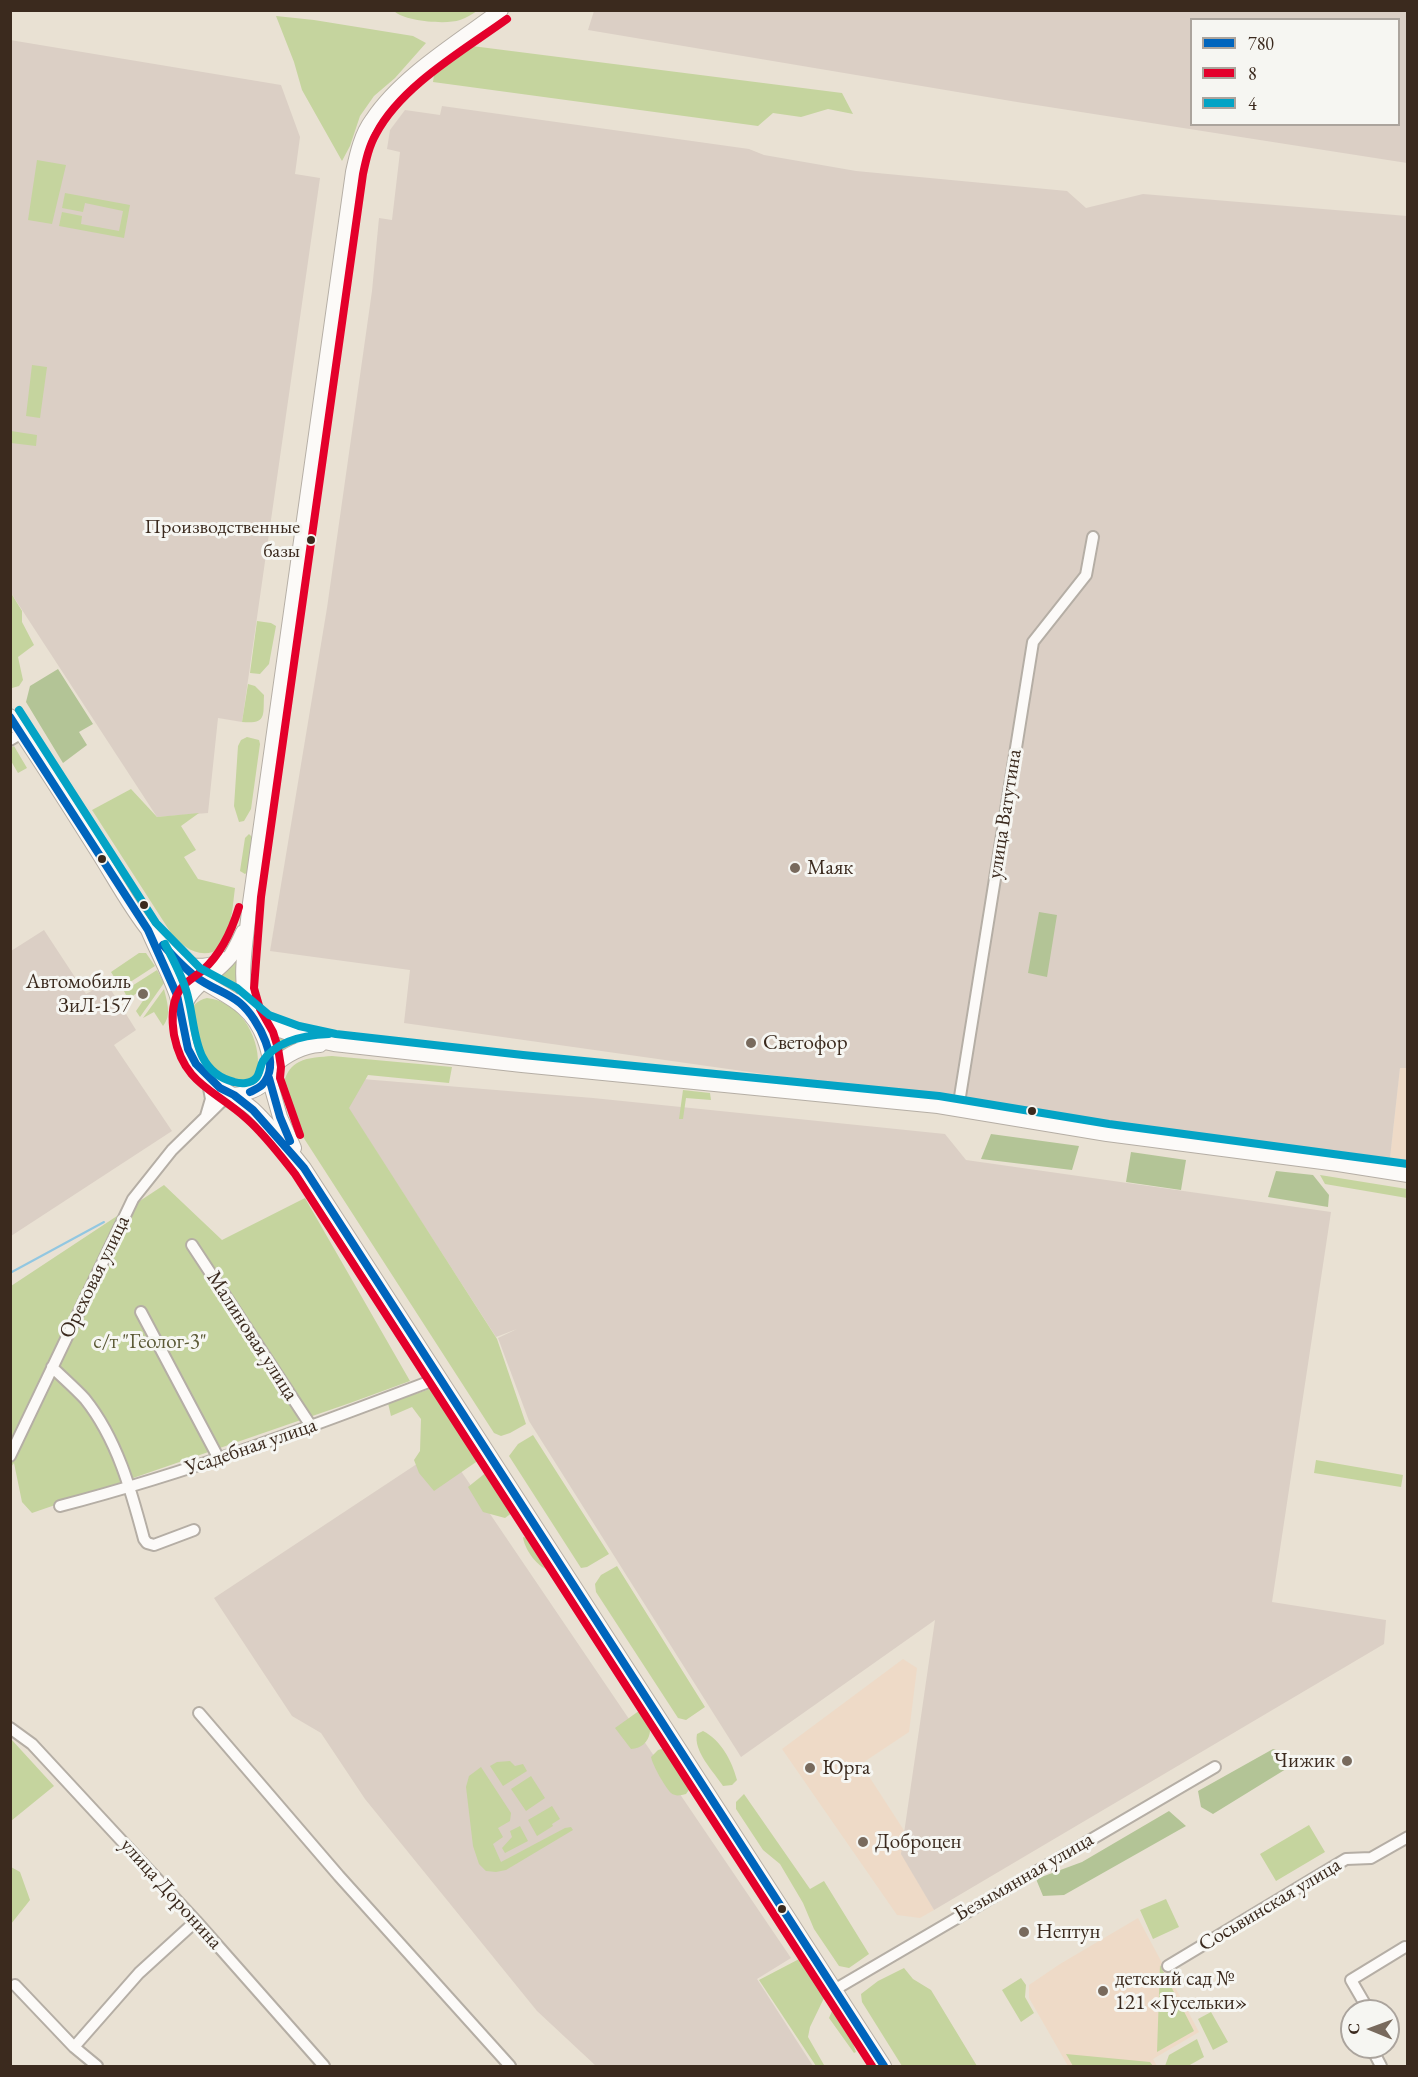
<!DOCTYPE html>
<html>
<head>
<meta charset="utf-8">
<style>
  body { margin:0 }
  #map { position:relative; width:1418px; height:2077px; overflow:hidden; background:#e9e1d3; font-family:"EB Garamond",serif }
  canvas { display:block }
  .frame { position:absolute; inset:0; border:12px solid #3b2a1e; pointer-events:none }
  .legend { position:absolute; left:1190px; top:18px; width:210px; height:108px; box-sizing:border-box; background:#f6f6f2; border:2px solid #aba49d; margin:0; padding:8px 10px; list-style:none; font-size:18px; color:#3b2a1e }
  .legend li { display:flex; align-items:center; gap:12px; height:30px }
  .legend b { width:30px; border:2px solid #aba49d }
  .north { position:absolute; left:1340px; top:1999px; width:60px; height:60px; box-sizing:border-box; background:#f6f6f2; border:2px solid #aba49d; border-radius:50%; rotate:271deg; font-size:16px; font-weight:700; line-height:24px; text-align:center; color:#3b2a1e }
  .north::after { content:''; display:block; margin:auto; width:21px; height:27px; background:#786a5d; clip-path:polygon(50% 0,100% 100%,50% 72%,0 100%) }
</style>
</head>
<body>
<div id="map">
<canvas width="1418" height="2077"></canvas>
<div class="frame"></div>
<ul class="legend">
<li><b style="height:8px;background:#0065bd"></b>780</li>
<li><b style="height:8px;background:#e4002b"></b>8</li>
<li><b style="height:8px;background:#03a3c5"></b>4</li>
</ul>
<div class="north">С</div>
</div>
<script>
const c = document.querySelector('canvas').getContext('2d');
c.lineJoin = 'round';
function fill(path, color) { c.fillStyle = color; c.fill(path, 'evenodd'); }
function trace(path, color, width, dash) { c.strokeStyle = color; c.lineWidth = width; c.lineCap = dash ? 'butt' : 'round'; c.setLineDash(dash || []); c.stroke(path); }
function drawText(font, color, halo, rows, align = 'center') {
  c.font = font + ' "EB Garamond",serif'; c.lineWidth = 6; c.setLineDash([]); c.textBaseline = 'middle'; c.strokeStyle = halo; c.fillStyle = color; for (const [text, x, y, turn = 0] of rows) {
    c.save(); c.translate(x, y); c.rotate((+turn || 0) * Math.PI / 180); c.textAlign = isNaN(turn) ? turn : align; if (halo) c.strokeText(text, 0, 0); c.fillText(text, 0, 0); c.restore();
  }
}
const built = new Path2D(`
  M1400 1067 1407 1068V1160L1390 1158Z
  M903 1659 917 1668 909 1732 861 1764 905 1832 902 1854 934 1910 920 1918 897 1915 782 1749Z
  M1138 1918 1199 2032 1153 2059 1157 2066H1068L1029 1998V1985L1060 1964Z`);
const industrial = new Path2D(`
  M594 11H1407V163L1017 102 588 30ZM1192 20H1398V124H1192Z
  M10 40 281 85 300 137 295 174 320 178 242 722 218 718 208 813 157 817 11 593Z
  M442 106 749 149 764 155 856 171 1067 191 1086 208 1143 194 1407 216 1408 1068H1400L1390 1158 954 1101 404 1023 410 970 270 951 327 608 372 291 379 218 392 220 400 152 387 149 390 130 405 110 440 115Z
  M44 930 86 994 102 985 107 992 111 990 136 1030 114 1045 172 1131 11 1236V951Z
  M338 1077 593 1098 945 1134 966 1160 1331 1212 1272 1602 1386 1620 1384 1644 934 1910 901 1854 935 1620 741 1757 529 1421 498 1338 517 1329 496 1337 332 1083Z
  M444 1446 791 1958 757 1979 813 2066H596L537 2011 365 1799 321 1733 292 1716 214 1598Z`);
const green = new Path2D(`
  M394 11H477C472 14 466 18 460 20 446 25 404 21 394 11Z
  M276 16 314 20 413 36 426 43 395 78 374 96 360 116 350 146 342 161 302 90 294 62Z
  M472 46 842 93 853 114 828 109 801 117 773 113 758 126 433 82 434 75Z
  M37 160 66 165 52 224 28 220Z
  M65 193 130 205 124 238 59 226 62 212 82 216 81 224 119 231 123 211 85 203 83 212 62 208Z
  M32 365 47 367 40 418 26 416Z
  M11 431 37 435 36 446 11 443Z
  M11 593 22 611V622L34 645 18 657 23 680 19 686 12 688 10 685Z
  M257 621 271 623 276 626 269 664 260 674 250 673Z
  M248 684 255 686 264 695C263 716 267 724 242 722Z
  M247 737 259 740 260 744 251 809 244 821 239 822 234 806 238 746 241 740Z
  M14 746 27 768 18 773 11 761V748Z
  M131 789 157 817 199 813 181 826 196 850 184 857 198 879 235 888C232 910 232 937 213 952 195 957 183 946 171 933L92 810Z
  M249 834 253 838 248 872 245 874 240 871 245 838Z
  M139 953H146L155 966 121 988 111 972Z
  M240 953V995L215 980Z
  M157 970 164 983 140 1017 136 1011 149 992 146 987 128 999 124 991Z
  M164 989C167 1002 172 1015 163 1026L154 1012 143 1018Z
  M207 998C239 1001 259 1035 258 1064 258 1072 257 1080 249 1083 213 1099 162 1008 207 998Z
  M267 1031 277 1037 301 1043 289 1046 273 1058Z
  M332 1056 452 1067 449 1083 368 1075 349 1108 497 1339 526 1424 510 1433 501 1436 494 1433 296 1126C292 1119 288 1112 285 1104 280 1090 284 1069 299 1062 309 1057 321 1057 332 1056Z
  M683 1090 710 1093 711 1100 686 1098 683 1119H679Z
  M1320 1175 1407 1189V1198L1325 1184Z
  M164 1185 222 1240 305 1198 410 1381 350 1403 32 1513 22 1502 14 1463 11 1467V1286Z
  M433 1388 479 1460 434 1491 419 1473 414 1460 420 1451 421 1419 412 1407 391 1416 388 1403Z
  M533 1435 609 1554 587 1567 581 1568 509 1456 518 1444Z
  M1316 1460 1403 1475 1401 1487 1314 1473Z
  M488 1471 513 1512 505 1518 483 1512 468 1487Z
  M523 1537 531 1539 546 1560V1569C536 1565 524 1548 523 1537Z
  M617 1566 705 1707 686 1720 678 1718 596 1592 595 1584 601 1575Z
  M643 1708C655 1722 653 1748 631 1749L615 1728Z
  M703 1731C721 1740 732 1761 737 1780L732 1785 723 1786C714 1772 693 1751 697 1734Z
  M11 1739 54 1786 11 1821V1738Z
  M665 1748 672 1750 689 1778 691 1787 686 1794C681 1795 676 1797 671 1793 665 1787 653 1766 651 1757L658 1750Z
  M510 1761 515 1766 523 1764 527 1771 503 1786 490 1766 497 1762Z
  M481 1767 511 1813 510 1821 498 1828 503 1837 493 1844 501 1862 565 1828 571 1827 573 1830 506 1870 496 1872 486 1871 479 1864 473 1846 466 1787 469 1776Z
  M531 1776 545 1798 526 1811 511 1789Z
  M744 1794 810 1889 824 1881 869 1954 849 1968 839 1966 814 1929 803 1903 780 1864 763 1850 736 1809V1802Z
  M552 1806 560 1819 552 1824 553 1826 537 1836 528 1820Z
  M1309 1825 1325 1852 1276 1881 1260 1854Z
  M520 1826 528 1841 505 1853 502 1848 512 1837 510 1831Z
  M11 1867 20 1872 30 1900 11 1924Z
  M1166 1899 1179 1927 1153 1939 1140 1910Z
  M801 1958 822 1986 825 1996 810 2027 808 2037 824 2065 816 2066 759 1980Z
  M1160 1965 1194 2031 1157 2052Z
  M904 1968 913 1979 931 1990 977 2066H902L862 2002 861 1994 878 1981Z
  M1021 1978 1026 1985 1025 1997 1034 2013 1021 2022 1002 1990Z
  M832 2011H838L844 2019 856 2052 854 2053 829 2018Z
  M1211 2012 1228 2042 1213 2050 1198 2019Z
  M1197 2039 1204 2057 1188 2066H1165L1169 2055Z
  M1066 2054 1150 2062 1153 2066H1073Z`);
const forest = new Path2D(`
  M58 669 93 724 79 732 87 745 63 763 26 702 30 686Z
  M1039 912 1057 915 1047 977 1028 973Z
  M991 1134 1079 1146 1072 1170 981 1159Z
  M1131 1152 1186 1160 1181 1190 1126 1182Z
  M1276 1171 1313 1175 1329 1195 1328 1207 1268 1197Z
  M1273 1749 1288 1754 1286 1769 1213 1814 1201 1807 1198 1791Z
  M1169 1811 1186 1826 1064 1895 1043 1896 1036 1879 1082 1862Z`);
const stream = new Path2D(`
  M10 1273 104 1222`);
const minor = new Path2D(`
  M10 740 22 733
  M958 1109 1033 642 1086 575 1093 537
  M206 1116 211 1099 207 1077
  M192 1245 311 1426
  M141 1312 219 1459
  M52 1367C62 1377 75 1388 85 1399 117 1439 131 1490 144 1539L147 1543 154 1545 194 1530
  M10 1456 133 1199 172 1150 221 1102 234 1095
  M60 1506C191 1472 313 1426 439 1378
  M199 1713 339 1876 510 2066
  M10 1728 32 1744 196 1921 324 2066
  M1168 1966 1346 1859 1371 1858 1408 1837
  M15 1985 74 2047 97 2066
  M834 1990 1215 1767
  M1369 2011 1351 1980 1405 1947
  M74 2047 139 1973 196 1921
  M1371 2047 1381 2066`);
const major = new Path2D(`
  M10 716C39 759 67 803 94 846 111 872 130 908 149 931 160 943 172 955 184 967 213 995 247 995 264 1038 276 1070 273 1091 234 1095
  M148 930C157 951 168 971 176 993 184 1016 181 1042 195 1064 209 1085 234 1093 253 1109 272 1127 288 1148 304 1168L884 2066
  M181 962C197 968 210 967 225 959
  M183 1013C186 988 215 976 230 957 235 949 239 941 243 932
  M250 1013C237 981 246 945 249 910L353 172C357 154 361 135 372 120 400 77 459 41 501 10
  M252 1016 264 1024 296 1036 334 1044 522 1065 938 1106 1107 1134 1338 1164 1408 1175
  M271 1068C285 1056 301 1046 320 1045
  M269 1078 280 1117 294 1148`);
const bus1 = new Path2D(`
  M10 717 148 930 177 995 188 1049 196 1064 220 1088 234 1095 253 1110 304 1168 884 2066
  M163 945C173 956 184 968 196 977 210 988 227 992 240 1003 258 1018 283 1064 262 1085 259 1088 254 1090 250 1092
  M269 1078 280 1117 290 1141`);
const bus2 = new Path2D(`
  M239 907C232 930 222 953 203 970 194 978 182 983 177 995 171 1008 172 1022 174 1035 184 1085 214 1089 247 1119 265 1135 280 1155 295 1174L872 2066
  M300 1135 280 1078 281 1067 278 1048 273 1032 260 1009 254 988 261 897 363 174C366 160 369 146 376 134 401 86 464 50 507 19`);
const bus3 = new Path2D(`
  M19 710 156 923 200 968 237 988 269 1015 299 1026 336 1034 523 1055 939 1096 1109 1124 1408 1164
  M165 944C173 959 181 974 186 990 197 1023 190 1071 234 1082 241 1084 251 1084 256 1078 260 1074 260 1066 263 1061 277 1040 306 1035 329 1034`);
const markers = [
  [311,540,5,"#3b2a1e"],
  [102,859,5,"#3b2a1e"],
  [795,868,6,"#786a5d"],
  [144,905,5,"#3b2a1e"],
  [143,994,6,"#786a5d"],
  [751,1043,6,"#786a5d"],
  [1032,1111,5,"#3b2a1e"],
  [1347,1761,6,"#786a5d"],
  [810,1768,6,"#786a5d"],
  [863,1842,6,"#786a5d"],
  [782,1909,5,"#3b2a1e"],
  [1024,1932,6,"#786a5d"],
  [1103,1991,6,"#786a5d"]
];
const busNames = [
  ["Производственные",300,528],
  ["базы",300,552]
];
const streetNames = [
  ["улица Ватутина",1005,814,-81],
  ["Ореховая улица",95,1277,-64],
  ["Малиновая улица",252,1336,57],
  ["Усадебная улица",251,1447,-19],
  ["Безымянная улица",1024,1877,-30],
  ["улица Доронина",171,1894,48],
  ["Сосьвинская улица",1270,1905,-31]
];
const poiNames = [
  ["Маяк",807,868],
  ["Автомобиль",131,982,"right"],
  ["ЗиЛ-157",131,1006,"right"],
  ["Светофор",763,1043],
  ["Чижик",1335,1761,"right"],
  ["Юрга",822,1768],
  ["Доброцен",875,1842],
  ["Нептун",1036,1932],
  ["детский сад №",1115,1979],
  ["121 «Гусельки»",1115,2003]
];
const parkNames = [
  ["с/т \"Геолог-3\"",150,1342]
];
fill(built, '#eedac7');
fill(industrial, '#dbcfc5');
fill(green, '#c5d49e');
fill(forest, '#b3c496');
trace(stream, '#92c7e1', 2);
trace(minor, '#b5aea5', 14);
trace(major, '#b5aea5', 16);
trace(minor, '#fcfaf8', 10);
trace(major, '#fcfaf8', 14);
trace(bus1, '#0065bd', 8);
trace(bus2, '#e4002b', 8);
trace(bus3, '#03a3c5', 8);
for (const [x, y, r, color] of markers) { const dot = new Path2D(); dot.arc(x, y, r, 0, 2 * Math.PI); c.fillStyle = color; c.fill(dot); trace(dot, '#f6f6f2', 2); }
drawText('20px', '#3b2a1e', '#f6f6f2', busNames, 'right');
drawText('21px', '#3b2a1e', '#f6f6f2', streetNames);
drawText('21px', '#3b2a1e', '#f6f6f2', poiNames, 'left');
drawText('21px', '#5c5a37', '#f6f6f2', parkNames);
</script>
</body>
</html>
